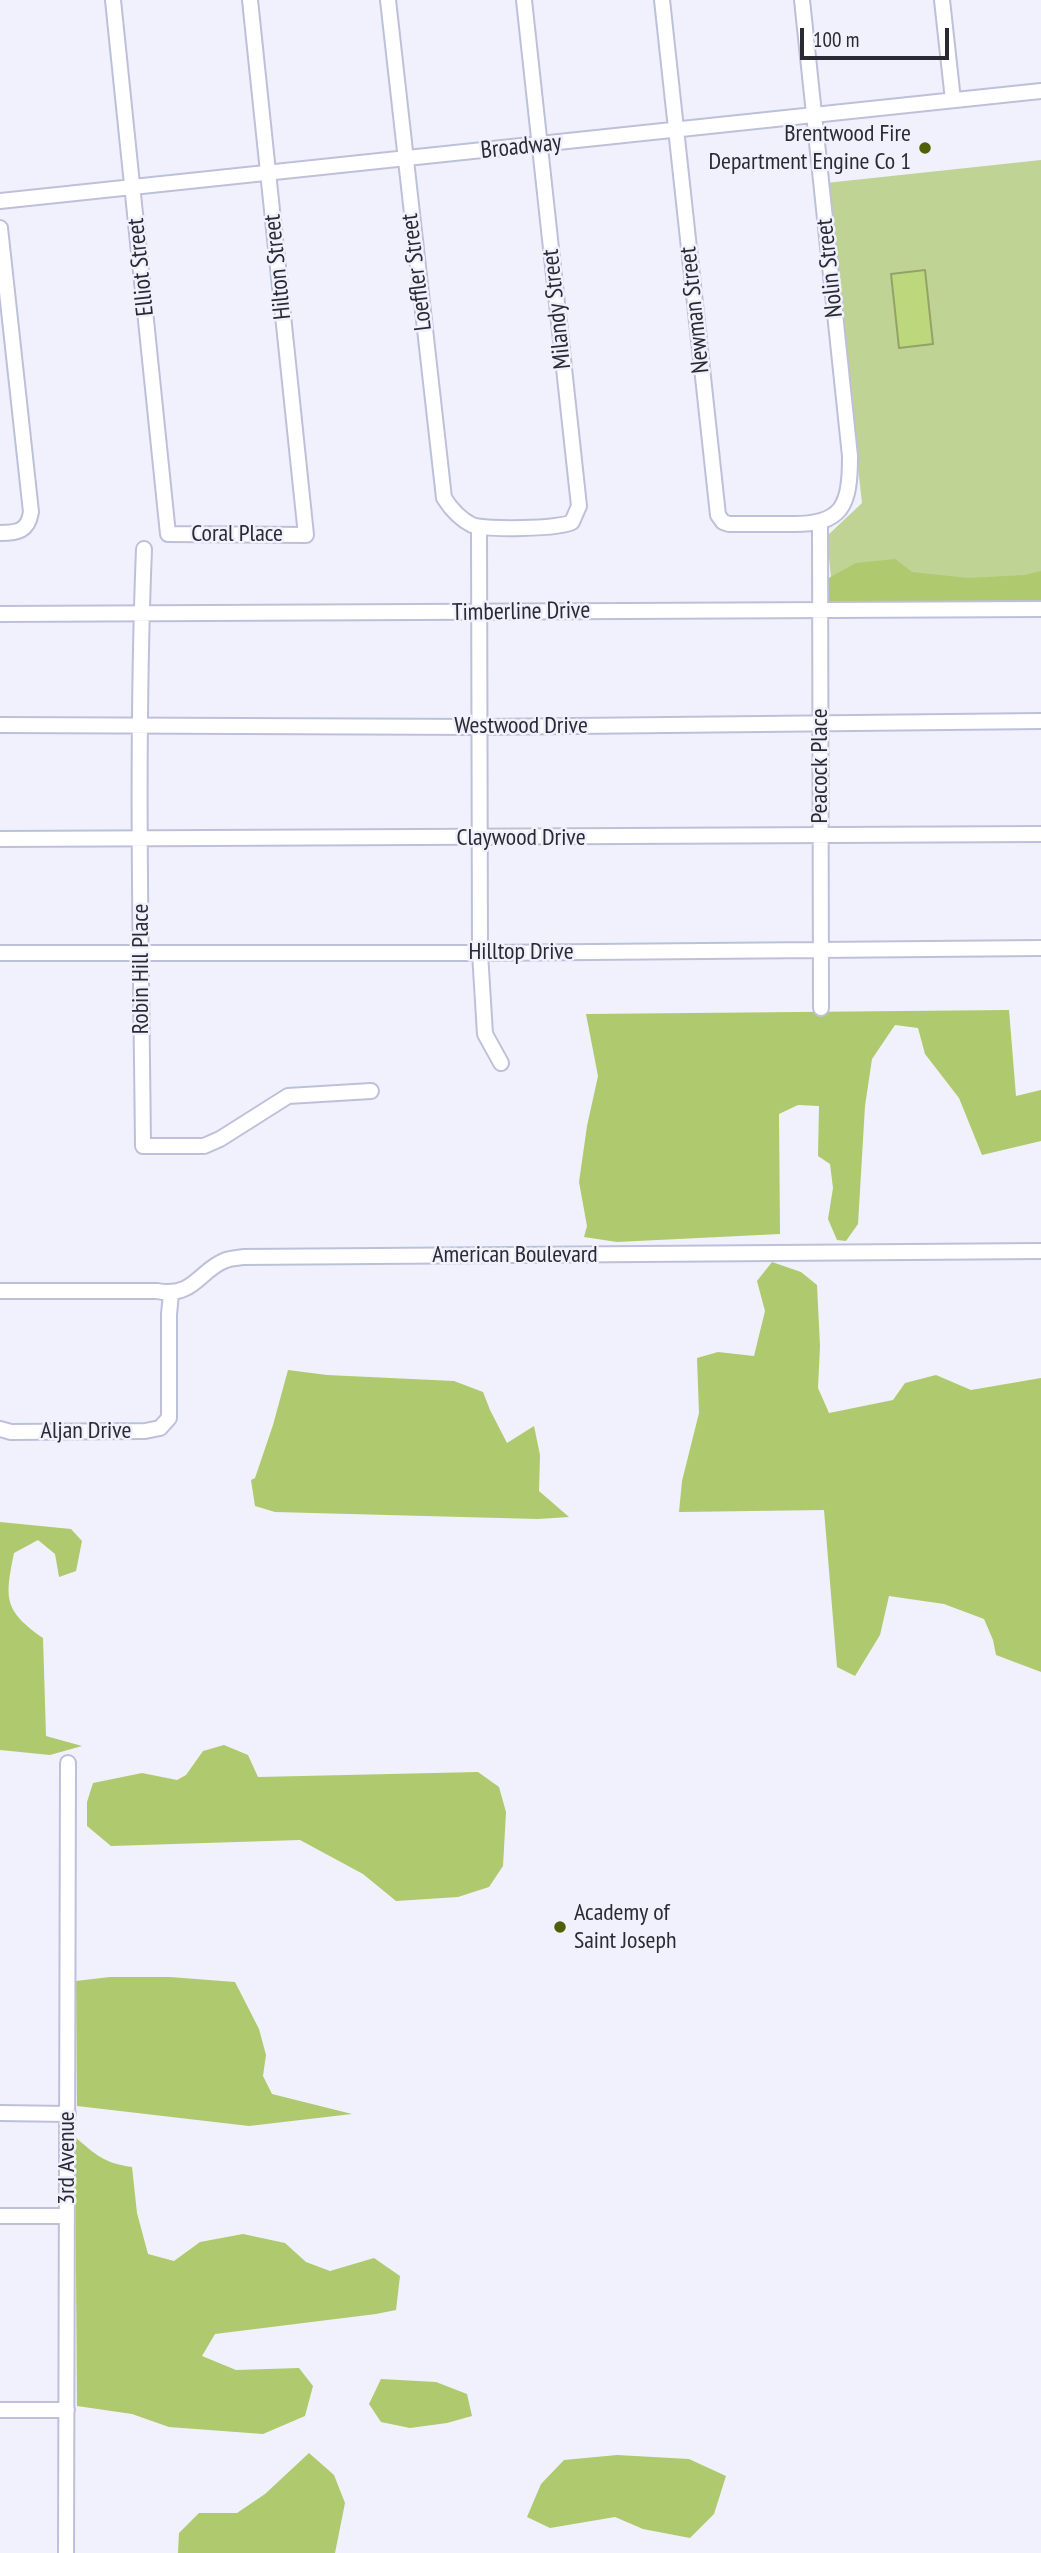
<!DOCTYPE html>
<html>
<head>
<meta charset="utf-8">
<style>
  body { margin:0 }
  #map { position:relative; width:1041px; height:2553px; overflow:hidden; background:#f0f1fc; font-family:"PT Sans Narrow",sans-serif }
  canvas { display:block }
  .scale { position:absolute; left:800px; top:28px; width:149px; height:32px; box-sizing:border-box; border:4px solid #292a34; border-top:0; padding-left:9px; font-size:21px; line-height:24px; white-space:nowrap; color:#292a34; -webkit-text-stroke:5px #f0f1fc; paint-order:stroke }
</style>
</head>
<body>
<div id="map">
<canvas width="1041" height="2553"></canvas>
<div class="scale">100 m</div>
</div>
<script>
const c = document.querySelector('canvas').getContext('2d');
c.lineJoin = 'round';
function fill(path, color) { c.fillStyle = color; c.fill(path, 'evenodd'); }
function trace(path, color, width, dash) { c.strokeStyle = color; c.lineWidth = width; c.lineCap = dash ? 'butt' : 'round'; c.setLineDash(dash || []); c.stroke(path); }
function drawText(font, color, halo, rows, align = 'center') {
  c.font = font + ' "PT Sans Narrow",sans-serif'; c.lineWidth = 5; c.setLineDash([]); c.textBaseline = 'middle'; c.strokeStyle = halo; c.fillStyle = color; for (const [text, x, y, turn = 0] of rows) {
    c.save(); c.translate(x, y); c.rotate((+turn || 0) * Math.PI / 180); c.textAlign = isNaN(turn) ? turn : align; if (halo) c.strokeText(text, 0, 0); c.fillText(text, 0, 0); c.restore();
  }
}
const green = new Path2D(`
  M1041 160V598L833 600 827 536 862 503 826 183Z`);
const forest = new Path2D(`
  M895 559 912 572 968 578 1025 575 1041 571V604L841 607 826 601 825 580 856 563Z
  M1009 1010 1016 1096 1041 1090V1141L982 1155 959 1098 925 1054 918 1028 895 1025 872 1059 865 1106 858 1224 846 1241 837 1240 828 1219 833 1188 830 1164 818 1156 819 1106 798 1105 779 1114 780 1234 617 1242 584 1237 587 1226 579 1182 587 1126 598 1076 586 1014Z
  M772 1262 801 1272 817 1285 820 1346 818 1388 829 1413 893 1400 905 1383 936 1375 971 1390 1041 1378V1672L996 1655 993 1640 984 1619 944 1604 889 1596 880 1635 855 1676 837 1667 824 1510 679 1512 682 1481 699 1413 697 1358 718 1352 754 1356 765 1311 757 1281Z
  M288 1370 327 1375 454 1381 483 1392 490 1410 507 1443 534 1426 540 1455 539 1491 569 1517 538 1519 275 1512 255 1506 251 1480 255 1478 273 1425Z
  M0 1522 71 1529 82 1541 76 1571 59 1577 55 1554 38 1540 14 1553C5 1598 3 1610 43 1638L46 1736 82 1746 50 1755 0 1750Z
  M224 1745 248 1755 258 1777 478 1772 499 1787 506 1812 503 1866 489 1887 458 1897 396 1901 363 1874 300 1840 111 1846 87 1826V1802L93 1783 142 1773 177 1780 186 1775 203 1751Z
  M110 1977H170L235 1982 259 2029 266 2055 263 2076 272 2094 352 2114 249 2126 77 2106 76 1981Z
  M75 2137C96 2155 104 2163 132 2167L137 2213 148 2254 174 2261 200 2242 243 2234 285 2243 306 2262 330 2271 374 2258 400 2276 396 2310 376 2314 215 2334 202 2356 236 2370 299 2368 313 2386 305 2416 263 2434 169 2427 132 2414 77 2406Z
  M381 2379 436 2382 467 2394 472 2416 447 2423 410 2428 381 2422 369 2404Z
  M309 2453 334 2475 345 2503 335 2553H178L179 2533 199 2513H237L265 2494Z
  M617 2455 689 2459 726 2476 714 2514 690 2538 643 2529 615 2517 550 2528 527 2517 541 2484 564 2460Z`);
const water = new Path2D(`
  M925 270 933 344 899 348 891 274Z`);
const minor = new Path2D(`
  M113 0 168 534 306 535 250 0
  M388 0 444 498C451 509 460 519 472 525 484 530 561 529 572 522L579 506 524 0
  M662 0 718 515 723 522 729 524C749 524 769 524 790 524 843 525 850 506 850 456L802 0
  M942 0 953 100
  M0 201 1041 91
  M0 228 31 512C28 531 18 533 0 533
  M820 524 821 1008
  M479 527 480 953 485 1034 501 1063
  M144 549C136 748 141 948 143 1146H204L220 1139 288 1096 371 1091
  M0 614 1041 609
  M0 725 481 727 1041 721
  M0 839 1041 834
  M0 953H480L1041 948
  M0 1291H157C194 1298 199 1270 226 1260 232 1258 238 1258 243 1257L1041 1251
  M0 1429 11 1432 145 1431 160 1428 169 1418V1314L171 1294
  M0 2113 68 2114
  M0 2216H67
  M0 2410H67
  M66 2553 68 1763`);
const markers = [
  [925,148,7,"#4d6007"],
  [560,1927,7,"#4d6007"]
];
const poiNames = [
  ["Brentwood Fire",911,134],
  ["Department Engine Co 1",911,162],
  ["Academy of",574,1913,"left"],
  ["Saint Joseph",574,1941,"left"]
];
const streetNames = [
  ["Broadway",521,147,-6],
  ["Elliot Street",141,267,-96],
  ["Hilton Street",278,267,-96],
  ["Nolin Street",830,268,-96],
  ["Loeffler Street",417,272,-97],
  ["Milandy Street",557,309,-96],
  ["Newman Street",695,310,-96],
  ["Coral Place",237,534],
  ["Timberline Drive",521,612,-1],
  ["Westwood Drive",521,726],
  ["Peacock Place",820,766,-90],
  ["Claywood Drive",521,838],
  ["Hilltop Drive",521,952],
  ["Robin Hill Place",141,969,-90],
  ["American Boulevard",515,1255],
  ["Aljan Drive",86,1431],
  ["3rd Avenue",67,2158,-90]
];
fill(green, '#bfd394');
fill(forest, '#afc96e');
fill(water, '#bdd77c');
trace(water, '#91a366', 2);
trace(minor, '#bec0da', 18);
trace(minor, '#fff', 14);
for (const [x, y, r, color] of markers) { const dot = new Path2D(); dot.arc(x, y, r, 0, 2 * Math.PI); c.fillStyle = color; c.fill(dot); trace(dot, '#f0f1fc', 2.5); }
drawText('24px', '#292a34', '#f0f1fc', poiNames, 'right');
drawText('24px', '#292a34', '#f0f1fc', streetNames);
</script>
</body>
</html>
